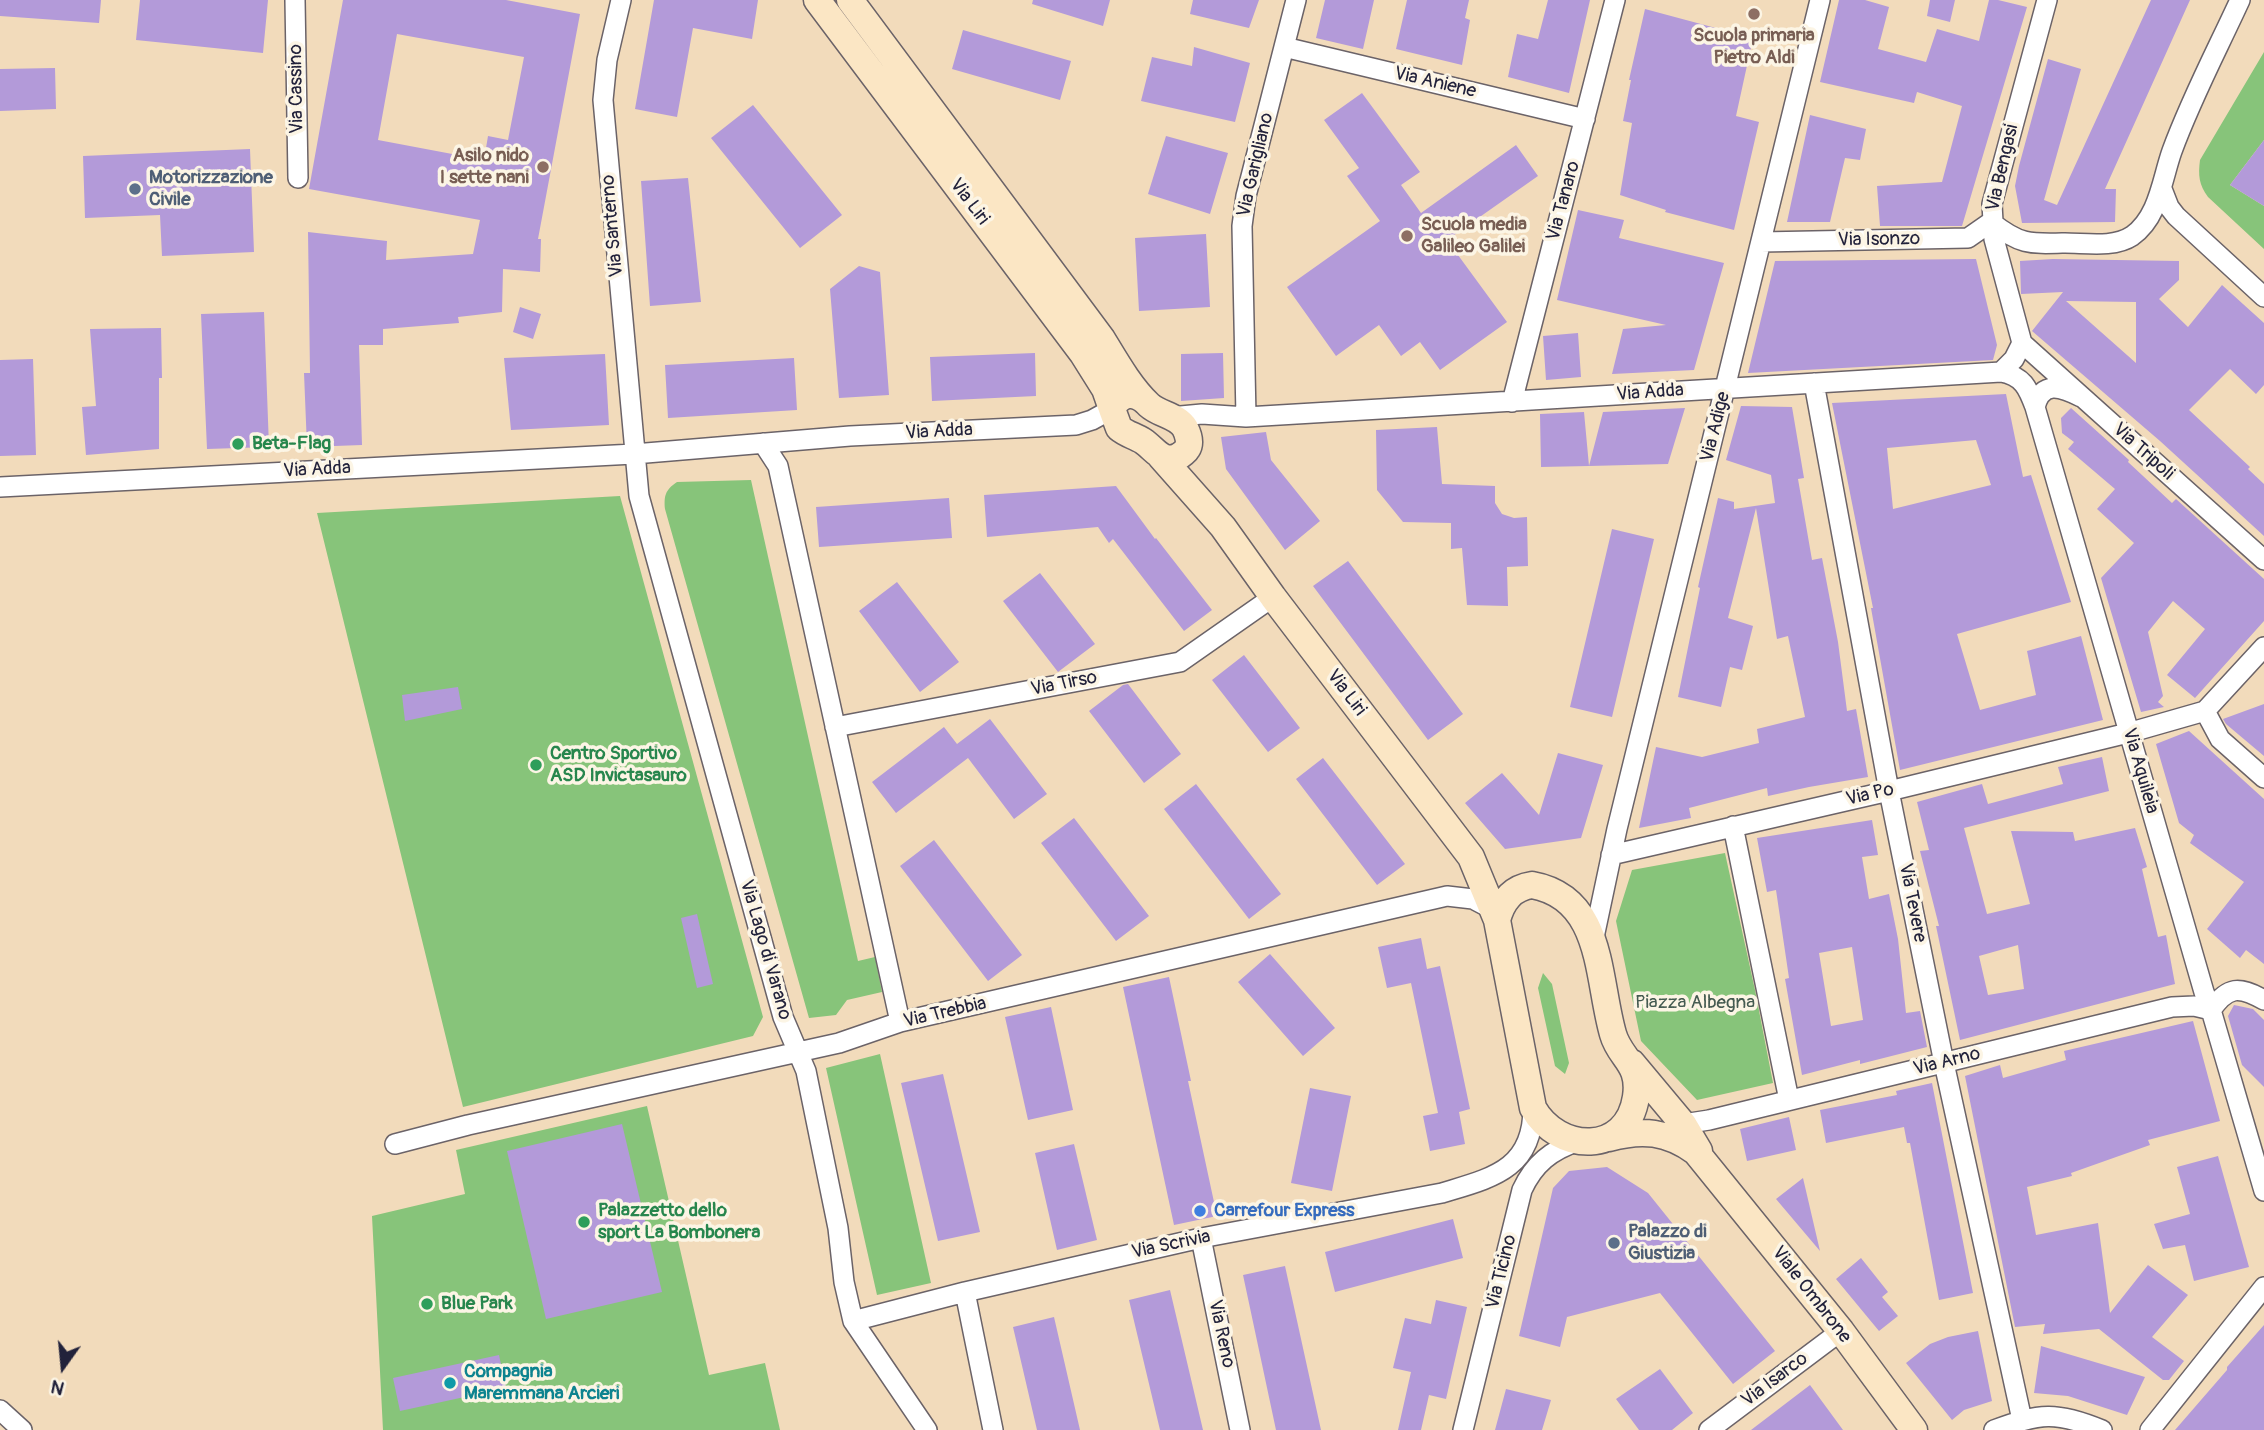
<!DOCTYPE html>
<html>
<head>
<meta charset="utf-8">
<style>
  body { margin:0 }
  #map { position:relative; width:2264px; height:1430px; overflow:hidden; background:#f2dbbb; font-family:Pangolin,sans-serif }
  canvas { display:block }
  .north { position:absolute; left:28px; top:1332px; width:70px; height:70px; -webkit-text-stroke:5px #fcf5e5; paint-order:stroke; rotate:195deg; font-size:19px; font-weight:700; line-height:28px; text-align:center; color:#22223b }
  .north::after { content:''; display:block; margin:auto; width:24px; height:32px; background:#22223b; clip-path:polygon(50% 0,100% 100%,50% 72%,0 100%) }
</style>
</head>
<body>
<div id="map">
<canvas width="2264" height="1430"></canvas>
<div class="north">N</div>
</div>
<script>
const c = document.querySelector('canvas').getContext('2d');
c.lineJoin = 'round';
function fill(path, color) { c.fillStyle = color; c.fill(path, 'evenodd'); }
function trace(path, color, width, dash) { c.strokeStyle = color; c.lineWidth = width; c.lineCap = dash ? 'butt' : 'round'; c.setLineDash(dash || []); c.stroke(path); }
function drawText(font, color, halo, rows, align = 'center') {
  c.font = font + ' Pangolin,sans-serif'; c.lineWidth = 7; c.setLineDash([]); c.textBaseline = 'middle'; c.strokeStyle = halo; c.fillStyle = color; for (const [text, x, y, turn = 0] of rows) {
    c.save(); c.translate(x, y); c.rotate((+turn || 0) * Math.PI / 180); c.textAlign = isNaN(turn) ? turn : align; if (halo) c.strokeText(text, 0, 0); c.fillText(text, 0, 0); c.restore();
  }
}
const green = new Path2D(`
  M2264 52V140L2230 185 2264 206V249L2208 197C2199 185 2198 175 2200 160Z
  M751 480 858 961 875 957 882 992 847 1000 836 1015 809 1018 665 509C664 496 665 490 677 482Z
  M620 496 763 1017 753 1036 463 1107 317 513Z
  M1725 853 1755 990 1773 1083 1697 1100 1641 1041 1616 921 1632 870Z
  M1543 973 1552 984 1569 1063 1565 1074 1555 1066 1538 988Z
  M880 1054 931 1283 877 1295 826 1068Z
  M647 1106 709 1375 765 1363 780 1430H383L372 1216 465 1194 456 1150Z`);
const building = new Path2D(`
  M0 0H101L99 23 0 16Z
  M140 0H268L263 53 136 40Z
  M343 0H506L580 14 538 239H541L540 272 503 269 502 312 458 317 459 323 383 329V345H359L362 445 307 447 304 373H310L308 232 387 241 386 260 473 254 480 220 309 189ZM397 34 524 57 508 140 488 136 484 160 378 140Z
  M654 0H758L752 39 693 28 677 117 635 109Z
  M1033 0H1110L1103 26 1032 4Z
  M1193 0H1259L1249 28 1190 14Z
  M1325 0H1374L1363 49 1316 38Z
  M1407 0H1469L1465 18 1470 20 1462 65 1396 49Z
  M1548 0H1590L1569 93 1508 77 1517 34 1538 39Z
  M1839 0H1865L1889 7 1878 49 1926 62 1937 29 1979 41 1989 0H1998L2027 7 1962 226H1880L1877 186 1942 182 1962 106 1917 92 1914 103 1820 82Z
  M1930 0H1955L1950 22 1927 16Z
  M2151 0H2190L2105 189H2116L2115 222 2022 223 2015 186 2019 166 2048 59 2081 69 2044 200 2057 205Z
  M1645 9 1753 38 1736 116 1759 122 1734 230 1665 212 1666 210 1620 195 1632 123 1623 121 1631 80H1629Z
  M963 30 1071 61 1060 100 952 69Z
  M1194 47 1250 63 1235 122 1141 101 1152 57 1192 66Z
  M55 68 56 109 0 111V69Z
  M1362 93 1420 172 1401 185 1421 213 1516 145 1538 176 1447 240 1507 322 1440 370 1420 342 1401 356 1379 325 1336 356 1287 287 1380 221 1347 176 1359 168 1324 120Z
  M753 105 842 215 800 248 711 138Z
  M1810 115 1866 129 1860 160 1845 158 1830 222H1787Z
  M1166 136 1228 153 1210 214 1148 194Z
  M2264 140V206L2230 185Z
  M250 149 254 252 162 256 160 215 85 218 83 156Z
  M688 178 701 302 650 306 641 181Z
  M1578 210 1624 220 1619 238 1724 263 1694 370 1612 374 1623 329 1666 325 1557 300Z
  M1206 234 1210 307 1139 311 1135 238Z
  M1976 259 1997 345 1993 360 1748 373 1775 261Z
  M2053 259 2179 261V280L2159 299 2188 327 2222 285 2264 323V385L2256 394 2230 369 2189 410 2250 467 2248 469 2264 484V536L2160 441 2032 331 2063 292 2021 294 2020 261ZM2066 301 2136 302V363Z
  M859 266 880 272 889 395 839 398 830 289Z
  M520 307 541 314 533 339 513 332Z
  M264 312 269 447 207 449 201 314Z
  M161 328 162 378H159V449L86 455 82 407 96 406 90 329Z
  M1578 333 1581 377 1546 380 1543 336Z
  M1035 353 1036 396 932 401 930 357Z
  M1223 353 1224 398 1181 401V354Z
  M605 354 609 425 511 430 504 358Z
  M794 358 797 410 668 418 665 365Z
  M33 359 36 455 0 456V360Z
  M2006 394 2023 477 2031 475 2071 602 1957 634 1980 710 2036 695 2027 651 2081 636 2103 720 1900 770 1871 608H1873L1832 403ZM1976 440 1991 485 1893 509 1887 448Z
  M1741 406 1792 407 1804 478 1798 479 1812 560 1822 558 1838 642 1847 711 1856 709 1868 777 1809 787 1768 796 1767 788 1689 808 1691 818 1639 828 1656 747 1702 757 1759 743 1757 729 1805 717 1788 636 1777 639 1756 508 1728 618 1753 626 1742 670 1730 667 1721 707 1678 697 1700 588 1698 587 1718 498 1734 502V509L1775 503 1771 475 1726 460Z
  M1685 408 1668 464 1589 466 1603 412Z
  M2071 408 2129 460 2128 462 2172 503 2176 499 2264 579V621L2195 698 2167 675 2205 629 2173 601 2148 632 2163 696 2158 702 2164 707 2141 712 2101 578 2134 543 2097 509 2115 489 2068 449 2074 442 2062 433 2061 418Z
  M1584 412 1589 466 1541 467 1540 414Z
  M1437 427 1442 484 1495 486V503L1502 514 1514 518 1527 517 1528 566 1507 567 1508 606 1467 605 1462 548 1451 549V523L1403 522 1377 490 1376 430Z
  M1266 432 1271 460 1320 521 1285 550 1226 469 1221 437Z
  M1116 486 1155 539 1156 538 1212 610 1184 631 1113 539 1109 543 1098 527 987 537 984 495Z
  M949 498 952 538 819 547 816 507Z
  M1612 529 1654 539 1612 717 1570 707Z
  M1348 561 1463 714 1428 740 1313 586Z
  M1040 573 1095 644 1058 672 1003 601Z
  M897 582 959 662 920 692 859 611Z
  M1244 655 1300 728 1268 752 1212 680Z
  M1128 684 1181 754 1144 783 1089 711 1123 685Z
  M458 687 462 709 405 721 402 695Z
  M2264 704V756L2226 724 2223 719Z
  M990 719 1047 794 1014 819 968 758 896 813 872 782 944 727 957 744Z
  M2189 731 2264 799V964L2246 950 2240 958 2207 929 2244 882 2190 843 2194 835 2179 823 2156 744Z
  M1558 753 1603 765 1581 838 1505 849 1465 803 1502 773 1539 815Z
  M2102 757 2109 791 1964 828 1987 914 2030 904 2011 831 2073 832 2075 841 2135 828 2147 867 2142 869 2158 937 2166 935 2175 984 1960 1040 1936 926H1939L1920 851 1929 850 1917 802 1982 784 1988 804 2063 784 2058 767ZM2018 945 2024 989 1988 995 1979 956Z
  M1323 758 1405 864 1377 885 1296 779Z
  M1196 784 1281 894 1249 919 1164 809Z
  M1074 818 1149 916 1116 941 1041 843Z
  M1872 820 1878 855 1862 857 1869 899 1889 894 1898 939 1906 1013 1920 1011 1927 1047 1860 1064V1060L1802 1075 1785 979 1789 978 1776 890 1767 892 1757 838ZM1852 947 1863 1020 1831 1026 1819 953Z
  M934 840 1022 955 988 981 900 866Z
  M697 914 713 984 697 988 681 918Z
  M1421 938 1427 969 1440 966 1470 1109 1459 1112 1465 1144 1430 1151 1423 1116 1438 1113 1411 983 1387 988 1378 947Z
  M1270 954 1335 1028 1303 1056 1238 982Z
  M1169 977 1191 1081H1188L1217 1216 1174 1225 1123 987Z
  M2234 1005 2253 1009 2264 1020V1087L2242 1065 2228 1016Z
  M1051 1007 1073 1110 1028 1120 1005 1017Z
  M2193 1021 2220 1121 2148 1140 2150 1145 2071 1173 2072 1176 2027 1187 2036 1235 2098 1223 2110 1313 2148 1265 2188 1295 2152 1337 2184 1361 2169 1380H2163L2099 1329 2043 1334 2045 1324 2015 1327 1965 1076 2000 1065 2003 1078 2066 1060 2064 1051Z
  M943 1074 980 1232 938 1241 901 1083Z
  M1932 1083 1973 1293 1939 1300 1910 1143H1907L1904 1127 1826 1143 1820 1110 1897 1095 1896 1091Z
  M1310 1088 1351 1096 1332 1191 1291 1183Z
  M1789 1117 1796 1150 1747 1161 1740 1129Z
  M622 1124 662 1292 546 1319 507 1151Z
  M1074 1144 1097 1240 1057 1250 1035 1153Z
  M2218 1156 2249 1267 2194 1281 2185 1245 2163 1249 2154 1224 2190 1214 2177 1167Z
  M1607 1167 1648 1193 1775 1351 1733 1384 1660 1293 1567 1317 1560 1347 1519 1336 1553 1188 1569 1171Z
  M1803 1178 1820 1251 1776 1199Z
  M1453 1219 1463 1258 1335 1292 1325 1252Z
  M1861 1258 1888 1292 1882 1297 1898 1316 1879 1331 1836 1279Z
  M1285 1266 1321 1430H1276L1243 1275Z
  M1170 1290 1203 1430H1160L1129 1300Z
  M1436 1300 1467 1307 1446 1399 1429 1395 1421 1430H1398L1411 1372 1393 1368 1405 1318 1431 1324Z
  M1054 1317 1080 1430H1037L1013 1327Z
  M2264 1325V1430H2175L2227 1370V1367Z
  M1978 1331 1992 1401 1964 1410 1952 1420 1906 1363 1930 1344 1948 1337Z
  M2041 1346 2145 1377 2127 1415 2068 1396 2034 1393Z
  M499 1355 506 1388 400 1411 393 1378Z
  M1660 1369 1693 1413 1672 1430H1639L1616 1399Z
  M1810 1385 1843 1430H1751Z
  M1506 1389 1551 1400 1542 1430H1495Z`);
const street = new Path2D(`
  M295 0 298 178
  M621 0 607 60 603 100 639 496 783 1017 806 1071 838 1228 844 1282 853 1321 927 1430
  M1284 47 1585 119
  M2162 189 2169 207 2176 216 2264 297
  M1991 222C2020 245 2030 244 2065 243 2086 243 2114 248 2132 236 2159 217 2162 179 2172 151 2191 99 2217 50 2240 0
  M1761 242 1968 238 1991 222
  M2022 343 2264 560
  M2001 372 2014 359 2022 343 1994 239 1992 204 2047 0
  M1814 383 1889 791 1944 1063 2022 1420
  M2081 397C2061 387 2042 380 2035 407L2204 992 2211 1010 2264 1191
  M1512 402 1615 0
  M1170 417 1202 414 1246 417 2001 372C2023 376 2028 388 2035 407
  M1246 417 1242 226 1246 196 1296 0
  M763 443 778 466 900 1022
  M0 487 634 454 850 436 1076 425 1092 420 1112 409
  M2205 711 2220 739 2264 778
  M835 727 1180 662 1273 597
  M1733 826 1789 1100
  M1611 855 1889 791 2128 733 2205 711 2264 647
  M1593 942 1617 829 1820 0
  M1683 1124 1709 1120 2172 1007 2194 1006 2211 1010C2228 986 2239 986 2264 1000
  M395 1144 468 1125 839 1043 900 1022 1447 896 1473 899 1494 910
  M1201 1238 1240 1430
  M965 1292 993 1430
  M853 1321 965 1292 1201 1238 1442 1193C1491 1178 1533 1170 1533 1108
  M0 1410 22 1430
  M1463 1430 1522 1190C1534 1164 1551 1150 1579 1141
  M1709 1430 1841 1331
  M1994 1430C2040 1413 2056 1411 2102 1430
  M2150 1430 2264 1287`);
const secondary = new Path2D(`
  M817 0 1083 354 1105 389 1112 409
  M850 0 1102 339C1116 362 1130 387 1149 405 1160 415 1177 415 1185 428 1188 434 1191 443 1187 449 1186 451 1181 455 1179 456 1163 465 1155 449 1143 441 1135 436 1126 434 1119 428L1112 409C1119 394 1133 390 1146 402
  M1161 457 1223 527 1273 597 1471 857 1497 920
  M1532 885C1604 898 1597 979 1613 1034 1620 1059 1641 1063 1636 1097 1627 1156 1558 1153 1533 1108L1497 920C1502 901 1512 888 1532 885Z
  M1632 1063 1683 1124 1699 1151
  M1609 1138C1642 1129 1667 1131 1696 1152L1841 1331 1914 1430`);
const markers = [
  [1754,14,7,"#8d6e63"],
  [543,167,7,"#8d6e63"],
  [135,189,7,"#5c6f8a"],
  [1407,236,7,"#8d6e63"],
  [238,444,7,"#2e9e5b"],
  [536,765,7,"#2e9e5b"],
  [1200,1211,7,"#3f7fe0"],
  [584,1222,7,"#2e9e5b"],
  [1614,1243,7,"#5c6f8a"],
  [427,1304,7,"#2e9e5b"],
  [450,1383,7,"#0f9aa8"]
];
const educationNames = [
  ["Scuola primaria",1754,36],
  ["Pietro Aldi",1754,58],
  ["Asilo nido",529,156,"right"],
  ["I sette nani",529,178,"right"],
  ["Scuola media",1421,225,"left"],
  ["Galileo Galilei",1421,247,"left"]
];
const streetNames = [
  ["Via Aniene",1435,83,13],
  ["Via Cassino",297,89,-91],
  ["Via Garigliano",1256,165,-77],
  ["Via Bengasi",2003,168,-77],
  ["Via Tanaro",1564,201,-75],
  ["Via Liri",969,202,53],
  ["Via Santerno",613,226,-95],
  ["Via Isonzo",1879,240,-1],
  ["Via Adda",1650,393,-4],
  ["Via Adige",1716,427,-76],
  ["Via Adda",939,432,-3],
  ["Via Tripoli",2143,452,42],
  ["Via Adda",317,470,-3],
  ["Via Tirso",1064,684,-11],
  ["Via Liri",1346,693,53],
  ["Via Aquileia",2140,771,74],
  ["Via Po",1870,795,-13],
  ["Via Tevere",1912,903,79],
  ["Via Lago di Varano",765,950,74],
  ["Via Trebbia",945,1013,-13],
  ["Via Arno",1947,1062,-14],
  ["Via Scrivia",1171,1245,-12],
  ["Via Ticino",1502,1272,-76],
  ["Viale Ombrone",1811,1295,52],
  ["Via Reno",1221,1334,78],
  ["Via Isarco",1775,1380,-37]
];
const serviceNames = [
  ["Motorizzazione",149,178],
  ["Civile",149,200],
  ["Palazzo di",1628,1232],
  ["Giustizia",1628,1254]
];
const leisureNames = [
  ["Beta-Flag",252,444],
  ["Centro Sportivo",550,754],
  ["ASD Invictasauro",550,776],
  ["Palazzetto dello",598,1211],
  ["sport La Bombonera",598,1233],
  ["Blue Park",441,1304]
];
const parkNames = [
  ["Piazza Albegna",1695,1003]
];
const shopNames = [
  ["Carrefour Express",1214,1211]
];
const cultureNames = [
  ["Compagnia",464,1372],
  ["Maremmana Arcieri",464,1394]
];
fill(green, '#87c47a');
fill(building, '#b39ad9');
trace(street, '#6b6368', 22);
trace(secondary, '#6b6368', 29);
trace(street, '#fff', 19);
trace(secondary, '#fbe6c4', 26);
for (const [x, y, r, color] of markers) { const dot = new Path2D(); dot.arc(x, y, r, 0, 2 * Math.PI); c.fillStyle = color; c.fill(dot); trace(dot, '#fcf5e5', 2.5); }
drawText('bold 19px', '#785e54', '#fcf5e5', educationNames);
drawText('19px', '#22223b', '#fcf5e5', streetNames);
drawText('bold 19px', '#4e5e75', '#fcf5e5', serviceNames, 'left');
drawText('bold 19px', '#27864d', '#fcf5e5', leisureNames, 'left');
drawText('19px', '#455b51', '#fcf5e5', parkNames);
drawText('bold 19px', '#366cbe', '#fcf5e5', shopNames, 'left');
drawText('bold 19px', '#0d838f', '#fcf5e5', cultureNames, 'left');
</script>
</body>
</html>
